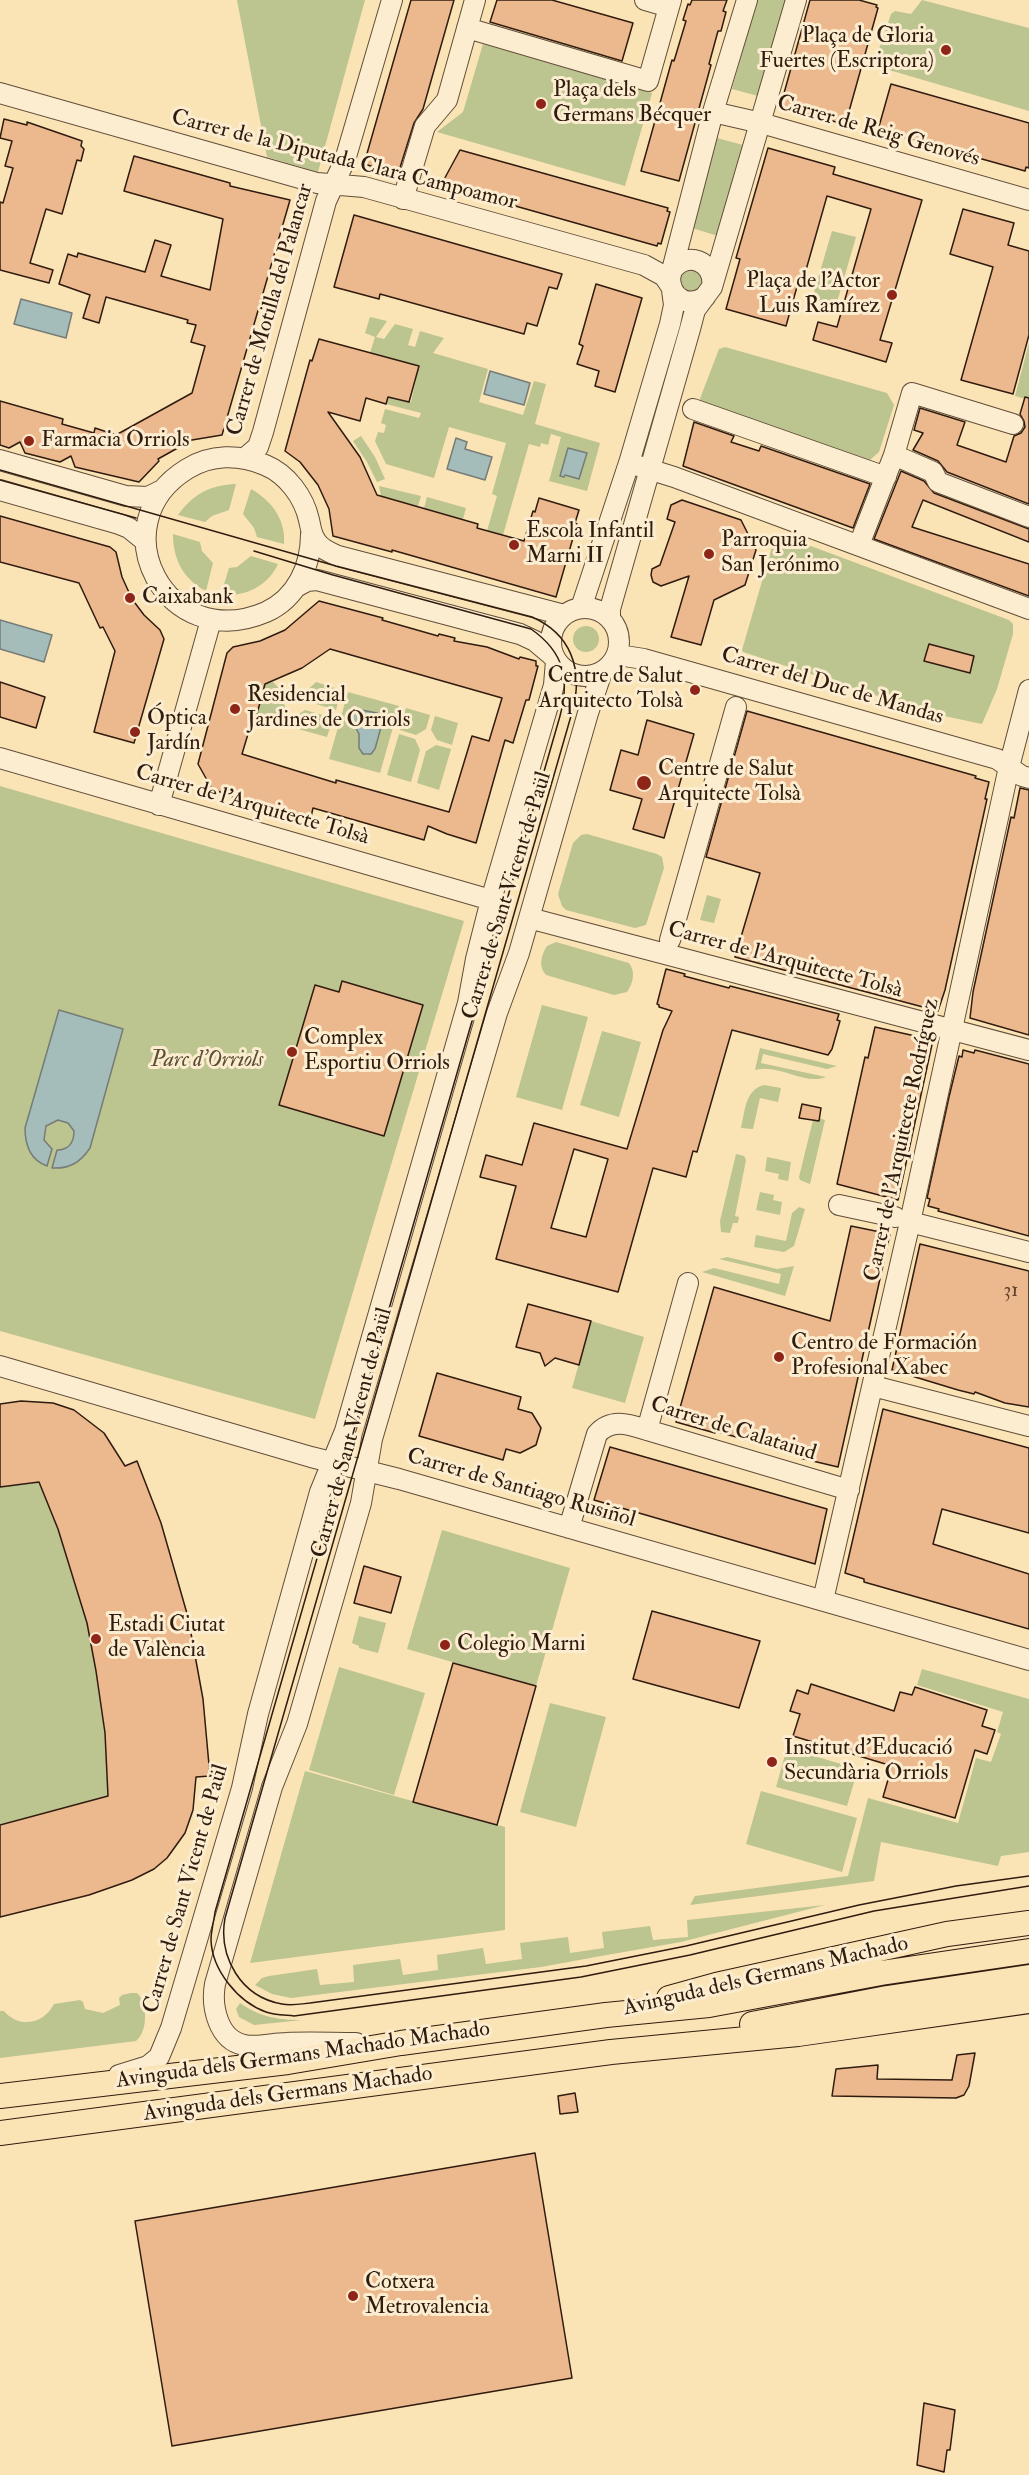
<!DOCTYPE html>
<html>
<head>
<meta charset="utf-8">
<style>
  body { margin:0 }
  canvas { display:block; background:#fae4b6 }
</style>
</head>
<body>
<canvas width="1029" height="2475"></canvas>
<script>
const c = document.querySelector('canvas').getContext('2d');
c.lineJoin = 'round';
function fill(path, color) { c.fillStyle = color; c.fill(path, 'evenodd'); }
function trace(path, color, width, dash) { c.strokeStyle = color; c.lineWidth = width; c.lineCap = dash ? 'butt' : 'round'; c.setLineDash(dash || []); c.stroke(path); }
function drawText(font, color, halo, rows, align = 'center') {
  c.font = font + ' "IM FELL Double Pica",serif'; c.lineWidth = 6; c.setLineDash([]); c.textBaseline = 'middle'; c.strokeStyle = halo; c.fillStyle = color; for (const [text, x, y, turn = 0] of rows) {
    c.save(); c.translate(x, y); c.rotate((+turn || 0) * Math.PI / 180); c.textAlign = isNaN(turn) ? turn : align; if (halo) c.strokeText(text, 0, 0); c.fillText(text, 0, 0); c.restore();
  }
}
const green = new Path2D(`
  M237 0H365L318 172 267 157Z
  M757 0H785L758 96 732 89Z
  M922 0 1029 28V111L879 67 876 58 891 14 895 11 911 14Z
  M483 44 652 93 625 186 437 132 463 112Z
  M717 138 743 145 718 236 692 228Z
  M832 231 856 237 835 309 811 302Z
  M690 267 704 276 702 289 685 294 677 278 679 274Z
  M370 317 387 321 376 337 384 339 395 324 413 329 408 345 415 347 420 331 444 338 433 353 488 369 479 402 523 415 534 381 546 384 535 424 600 443 587 491 549 481 561 437 551 434 548 445 541 443 540 447 529 444 503 535 487 531 497 496 492 494 506 443 449 427 434 478 386 464 375 441 378 432 384 433 386 425 381 423 385 409 419 418 421 413 386 404 388 397 411 402 419 366 370 353 375 337 365 333Z
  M1029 343V400L1015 396Z
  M725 347 887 393 894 405 879 452 870 460 863 459 698 404 719 349Z
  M361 436 375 457 385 479 377 482 367 462 353 441Z
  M236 484 229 510 212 516 205 522 178 515C193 494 210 485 236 484Z
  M379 486 421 496 418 506 381 496Z
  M251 489C272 501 286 520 284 544L257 537 254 528 243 514Z
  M427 497 466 508 463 519 424 508Z
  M776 533 1009 620 1013 624V634L997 689 982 724 930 713 743 652 742 650Z
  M173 534 200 542 202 551 213 563 206 591C183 579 173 559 173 534Z
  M251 556 278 564C268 586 244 598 221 594L229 568 237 567Z
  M573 639a13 13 0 1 1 26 0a13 13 0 1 1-26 0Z
  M273 682 287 696 284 704 289 714 296 716 305 710 333 718 327 737 255 717 262 684Z
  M316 682 341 690 336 710 306 701 302 695Z
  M348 692 399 706 380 773 329 759ZM356 709 377 713 383 720 375 751 366 755 361 752 359 745V734L351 716Z
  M406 708 430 715 426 729 416 735 400 730Z
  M435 716 458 723 452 745 437 740 431 730Z
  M399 734 415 739 420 750 411 782 387 775Z
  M436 745 451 749 439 790 417 783 426 751Z
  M0 786 464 921 315 1419 0 1331Z
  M587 834 657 854 662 857 664 868 646 925 635 928 566 910 562 906 558 894 573 843 581 835Z
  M707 895 721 899 714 923 700 920Z
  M556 942 629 963C636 972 633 983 627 992L614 995 546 975C538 967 541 955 547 946Z
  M542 1005 588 1017 562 1110 516 1097Z
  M602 1031 641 1042 619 1117 580 1105Z
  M760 1048 837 1066 827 1069 763 1054 761 1063 826 1077C805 1086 779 1063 755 1070Z
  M764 1085 781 1088 778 1102 760 1098 753 1129 741 1128C745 1111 745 1090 764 1085Z
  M819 1118 825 1120 810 1184 800 1180 799 1177 813 1120 819 1121Z
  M736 1154 744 1156 746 1160 735 1216 739 1217 738 1223H733L730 1233 721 1232 720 1221Z
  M767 1157 791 1162 788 1181 778 1179 779 1174 765 1171Z
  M760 1192 774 1195 773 1200 782 1202 780 1215 756 1210Z
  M799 1207 805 1209 794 1246 784 1252 754 1247 756 1235 786 1241 792 1213Z
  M727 1257 777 1269 794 1266 785 1296 702 1272 714 1268 779 1284 781 1274 719 1259Z
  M591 1321 644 1337 625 1403 572 1388Z
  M31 1401C74 1404 108 1426 123 1467L137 1461C157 1512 175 1564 188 1618 200 1670 205 1722 210 1776L195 1777C199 1857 143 1881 76 1898 51 1905 26 1911 0 1917V1404Z
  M442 1530 570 1568 536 1686 407 1649Z
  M359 1616 386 1623 378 1653 359 1648V1646L352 1643Z
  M339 1667 425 1693 394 1795 309 1770Z
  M922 1669 1029 1699V1852L1001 1856 998 1866 881 1842 874 1881 690 1905 695 1896 848 1876 868 1798 958 1823 976 1758 991 1762 1001 1734 997 1732 1003 1712 917 1685Z
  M550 1703 606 1717 576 1827 520 1812Z
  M787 1748 858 1769 847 1806 776 1787Z
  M305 1771 505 1827V1930L250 1963Z
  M761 1791 857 1818 842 1872 746 1844Z
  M825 1905 681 1942 601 1956 541 1967 291 1998 272 1994 255 1985 262 1978 269 1976 317 1969 320 1985 354 1982 353 1965 400 1959 403 1975 438 1970 437 1955 483 1948 486 1964 522 1959 520 1943 568 1937 570 1953 604 1948 602 1932 650 1926 653 1940 688 1937 687 1920Z
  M131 1993H137C148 2003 148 2032 136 2041L0 2058V2011H4C19 2029 44 2024 54 2004L80 2000 83 2002 85 2009 103 2013 120 2005 119 1998 122 1995Z
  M240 2003C260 2017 278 2020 302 2020L254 2025 239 2017 236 2009Z`);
const water = new Path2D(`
  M21 299 72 313 66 338 14 324Z
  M490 371 530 383 524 405 484 394Z
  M456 438 467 442 465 449 492 457 485 480 447 469Z
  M568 448 587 453 579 479 565 475 564 477 560 476Z
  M0 620 52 635 44 662 0 649Z
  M356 709 377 713 383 720 375 749 371 754H363L359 748V734L351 719 352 713Z
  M59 1010 123 1029 90 1148C80 1163 69 1169 52 1168L57 1150C68 1150 74 1143 74 1131L68 1123 58 1120 46 1126 44 1140 52 1149 47 1166C30 1160 25 1145 25 1128Z`);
const building = new Path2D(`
  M411 0H454L423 109 414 123 398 174 364 164Z
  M497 0H552L633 23 622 61 490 22Z
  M692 0H727L723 11 726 12 721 31H718L709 64 711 65 679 181 641 171 672 60 674 61 686 21 683 20 688 4 690 5Z
  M810 0H859L877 5 876 7 878 8 846 122 844 121 843 124 784 107V104H781Z
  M891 84 1029 123V168L1026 167 1025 171 878 130Z
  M4 119 27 125V122L82 141 81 146 84 149 81 161 77 160 62 214 46 209 30 263 53 270 49 283 0 270V202L3 203 13 168 5 166 12 141 0 138Z
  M768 148 835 167 833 174 922 200 880 340 892 343 886 362 813 340 818 322 837 327 871 209 827 196 804 277 800 276 786 326 726 309 740 259 736 258Z
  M460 150 668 208 667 211 670 212 661 244 658 243 657 246 441 185Z
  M134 156 230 183V186L290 200 222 435 192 440 158 459 159 461 139 482 75 467 71 456 60 462 25 453 20 442 9 448 0 445V401L63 419 62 424 94 433 95 428 116 435 192 393 205 346 191 342 196 325 187 323 188 320 106 297 99 323 83 318 90 295 59 284 68 254 77 257 78 253 145 272 155 240 171 245 161 276 210 290 223 219 124 191Z
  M963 209 1014 223 1008 245 1029 251V335L1013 394 961 380 993 267 950 254Z
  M354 215 562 274 557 289 549 287 537 326 527 323 524 334 380 294 379 299 334 287Z
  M596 284 642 298 615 392 595 386 599 371 577 364 583 346 579 344Z
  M319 339 419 366 409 402 388 397 386 404 366 398 360 421 328 412 360 457 377 495 478 524 477 528 524 541 533 511 535 512 539 498 579 510 575 523 577 524 556 597 392 550V552L333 536 329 509 318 485 300 462 285 451 310 360 312 361Z
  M1025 397 1029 398V504L947 472 938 461 913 450 923 433 914 430 920 408 965 422 957 445 1006 462 1014 436 1021 433 1025 427 1024 421 1020 414Z
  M694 422 734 436 731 442 759 451 761 446 870 484 853 528 683 466Z
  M901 471 924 481 934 493 1029 529V542L923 500 912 527 1029 564V596L874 539Z
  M682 500 741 520 756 550 745 585 714 600 701 645 671 637 689 576 661 586 653 582 651 575 652 569 660 565 675 522 667 519 671 505Z
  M0 516 110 547 116 552 122 577 132 599 144 615 160 630 164 639 134 743 94 732 115 651 103 627 100 628 79 583 0 562Z
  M319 601 383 618 382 620 438 636 439 634 455 638 454 641 487 647 519 659 520 657 536 661V666H538L529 700H526L513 743 505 740 476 843 447 834 428 826 424 840 313 808 311 817 236 798 212 789 198 764 227 653 233 647 260 641 285 630ZM330 649 502 698 489 741 472 736 449 812 336 780V783L242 754 251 724 254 725 265 684 302 668Z
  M929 644 974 656 970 673 924 661Z
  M0 682 45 697 36 728 0 717Z
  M747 711 976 776 975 778 989 782 985 799H987L945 990 938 1011 735 957 760 873 706 857Z
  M647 720 694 734 664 838 633 829 642 799 610 790 621 750 638 755Z
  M1020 788 1029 790V1035L970 1018 973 992 1011 817 1014 818Z
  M666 969 685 974 684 976 729 988 730 986 839 1014 837 1020 840 1021 832 1049 828 1055 732 1030 697 1152 693 1151 686 1177 653 1168 618 1292 496 1259 516 1186 480 1177 486 1155 522 1165 534 1123 627 1149 663 1030 672 1011 659 1007V1005L657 1004ZM574 1149 608 1159 586 1237 551 1228Z
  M342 981 423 1005 384 1136 279 1105 315 985 339 992Z
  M875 1027 933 1040 898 1200 837 1184 865 1057 868 1058Z
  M963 1050 974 1053 975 1050 1029 1064V1236L938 1211 939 1209 928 1206 930 1199 927 1198 949 1097 959 1056 962 1057Z
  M802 1104 821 1108 819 1121 799 1118Z
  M851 1226 890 1234 838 1467 800 1458V1455L715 1431V1433L676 1422 714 1287 830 1321Z
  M920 1244 1029 1271V1407L1005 1403 975 1392 974 1394 958 1390 892 1370Z
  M528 1304 591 1321 579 1365 555 1358 545 1366 540 1353 516 1347Z
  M437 1373 521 1397 518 1409 532 1413 541 1428 536 1445 520 1453 506 1449 503 1460 419 1436Z
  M21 1401 53 1403 74 1410 104 1433 125 1466 137 1461 161 1523 188 1617 203 1699 210 1776 196 1777 193 1810 185 1833 167 1858 154 1869 132 1880 89 1895 0 1917V1825L108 1796 105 1733 96 1671 87 1623 58 1529 39 1482 0 1487V1404Z
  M883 1409 1029 1448V1533L942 1509 933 1544 1029 1574V1629L864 1582V1579L845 1573Z
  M610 1447 827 1509 815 1564 594 1500Z
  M364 1566 401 1577 391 1613 354 1603Z
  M652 1611 760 1641 739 1708 633 1679Z
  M453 1663 536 1686 497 1825 413 1802Z
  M811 1684 894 1711 900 1692 912 1695 915 1687 987 1710 982 1726 995 1730 987 1754 975 1750 955 1818 883 1797 892 1766 793 1736 800 1714 790 1711 797 1690 808 1694Z
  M975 2053 969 2086 964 2095 956 2098 832 2096 836 2069 878 2065 877 2079 952 2080 957 2055Z
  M575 2093 578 2112 560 2114 558 2096Z
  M535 2153 572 2378 172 2446 135 2221Z
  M924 2403 955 2410 950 2450H947L944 2472 917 2465Z`);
const minor = new Path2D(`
  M645 0 669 7
  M467 28 648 81 671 0
  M0 93 317 183 364 187 644 265 664 276 670 285
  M713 112 761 123 1029 200
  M403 199 425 126 447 100 475 0
  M671 272C685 249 716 261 712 287
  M705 297C687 308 671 298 670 278L713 112 747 0
  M693 409 886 477
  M894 455 933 472 938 482 1029 517
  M245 458 258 447 263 432 326 201 345 160 392 0
  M0 460 126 496 148 497 162 490
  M629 463 674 477 1029 609
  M0 490 119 524 129 528 145 541
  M311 534C311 566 297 598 266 612 166 655 98 524 187 469 211 454 239 454 265 465 287 474 304 497 309 520 311 528 311 534 316 541 321 549 329 552 338 556L564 615
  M859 545 894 455 912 393 1013 424
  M296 587 307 581 317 580 520 634 535 641 554 657
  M551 642a34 34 0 1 1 68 0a34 34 0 1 1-68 0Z
  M581 608 629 463 670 324 674 305 672 290
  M610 619V609L690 329 695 310 712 287 796 0
  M618 655 644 659 997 759 1022 776 1029 778
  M0 758 491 900
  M159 805 211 620
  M529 918 1029 1050
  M670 940 736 707
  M839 1205 895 1217
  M910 1222 1029 1252
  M0 1366 311 1457 399 1479 1029 1660
  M873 1386 1029 1426
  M647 1430 688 1283
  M569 1528 597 1434C611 1418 628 1424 647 1430L849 1490
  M823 1600 910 1222 1009 767 1029 690
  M356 2043C333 2043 309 2042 286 2043 273 2043 258 2048 244 2045 218 2040 211 2006 215 1984L272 1787 297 1724 361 1503 372 1439 497 1013 519 953 588 713 602 672
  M119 2075 148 2066 159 2057 171 2028 242 1788 258 1714 320 1492 345 1431 468 1003 476 959 491 900 554 685 556 661`);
const major = new Path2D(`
  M669 1998 716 1985 947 1934 1029 1923
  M752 2024 887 1998 1029 1977
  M0 2096 288 2062 401 2043 606 2015 709 2005 881 1973 1029 1951
  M0 2133 611 2052 798 2034 1029 2001`);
const tram = new Path2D(`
  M0 470 336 566 532 617C571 634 583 669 573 709L225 1918C218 1957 241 1997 282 2004 291 2006 301 2004 310 2003L586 1966 686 1946 859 1905 956 1886 1029 1876
  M0 480 136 518
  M254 551 333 575 531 629C564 652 570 679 560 716L215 1912C214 1921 211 1931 211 1940 212 1970 238 2002 266 2012 274 2015 285 2015 294 2016L581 1977 690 1955 874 1911 1029 1886`);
const markers = [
  [946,50,6,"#8f2418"],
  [541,104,6,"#8f2418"],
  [892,295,6,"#8f2418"],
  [29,441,6,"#8f2418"],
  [514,545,6,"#8f2418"],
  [709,554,6,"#8f2418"],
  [130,598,6,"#8f2418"],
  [695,690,6,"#8f2418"],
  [235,709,6,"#8f2418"],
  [135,732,6,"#8f2418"],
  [644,783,8,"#8f2418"],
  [292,1052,6,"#8f2418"],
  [779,1357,6,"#8f2418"],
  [96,1639,6,"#8f2418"],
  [445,1645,6,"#8f2418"],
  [772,1762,6,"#8f2418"],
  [353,2296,6,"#8f2418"]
];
const numberNames = [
  ["31",1011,1292]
];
const poiNames = [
  ["Plaça de Gloria",934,37,"right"],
  ["Fuertes (Escriptora)",934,62,"right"],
  ["Plaça dels",553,91],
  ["Germans Bécquer",553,116],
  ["Plaça de l'Actor",880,282,"right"],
  ["Luis Ramírez",880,307,"right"],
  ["Farmacia Orriols",41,441],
  ["Escola Infantil",526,532],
  ["Marni II",526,557],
  ["Parroquia",721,541],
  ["San Jerónimo",721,566],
  ["Caixabank",142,598],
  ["Centre de Salut",683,677,"right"],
  ["Arquitecto Tolsà",683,702,"right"],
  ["Residencial",247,696],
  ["Jardines de Orriols",247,721],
  ["Óptica",147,719],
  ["Jardín",147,744],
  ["Centre de Salut",658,770],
  ["Arquitecte Tolsà",658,795],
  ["Complex",304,1039],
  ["Esportiu Orriols",304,1064],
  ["Centro de Formación",791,1344],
  ["Profesional Xabec",791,1369],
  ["Estadi Ciutat",108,1626],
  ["de València",108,1651],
  ["Colegio Marni",457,1645],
  ["Institut d'Educació",784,1749],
  ["Secundària Orriols",784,1774],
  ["Cotxera",365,2283],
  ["Metrovalencia",365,2308]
];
const streetNames = [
  ["Carrer de Reig Genovés",878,132,16],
  ["Carrer de la Diputada Clara Campoamor",344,161,14],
  ["Carrer de Motilla del Palancar",271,310,-74],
  ["Carrer del Duc de Mandas",832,687,16],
  ["Carrer de l'Arquitecte Tolsà",252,806,16],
  ["Carrer de Sant Vicent de Paül",508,896,-73],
  ["Carrer de l'Arquitecte Tolsà",785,961,15],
  ["Carrer de l'Arquitecte Rodríguez",903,1140,-78],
  ["Carrer de Calataiud",733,1430,17],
  ["Carrer de Sant Vicent de Paül",353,1433,-75],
  ["Carrer de Santiago Rusiñol",521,1489,16],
  ["Carrer de Sant Vicent de Paül",187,1889,-74],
  ["Avinguda dels Germans Machado",766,1977,-13],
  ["Avinguda dels Germans Machado Machado",303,2056,-8],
  ["Avinguda dels Germans Machado",288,2095,-8]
];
const parkNames = [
  ["Parc d'Orriols",207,1061]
];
fill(green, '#bcc48f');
fill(water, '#a4bcba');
trace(water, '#767c76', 1.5);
fill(building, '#ecb88e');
trace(building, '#301b0f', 1.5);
trace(minor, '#624d39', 22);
trace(major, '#301b0f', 26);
trace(minor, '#fcedd0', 20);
trace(major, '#fae4b6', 24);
trace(tram, '#301b0f', 1.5);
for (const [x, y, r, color] of markers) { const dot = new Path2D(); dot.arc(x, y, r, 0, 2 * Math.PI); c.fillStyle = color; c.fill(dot); trace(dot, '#fcedd0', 2); }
drawText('20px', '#5f422f', null, numberNames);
drawText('22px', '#301b0f', '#fcedd0', poiNames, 'left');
drawText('22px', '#301b0f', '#fcedd0', streetNames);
drawText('italic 22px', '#5a4e35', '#fcedd0', parkNames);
</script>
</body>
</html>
